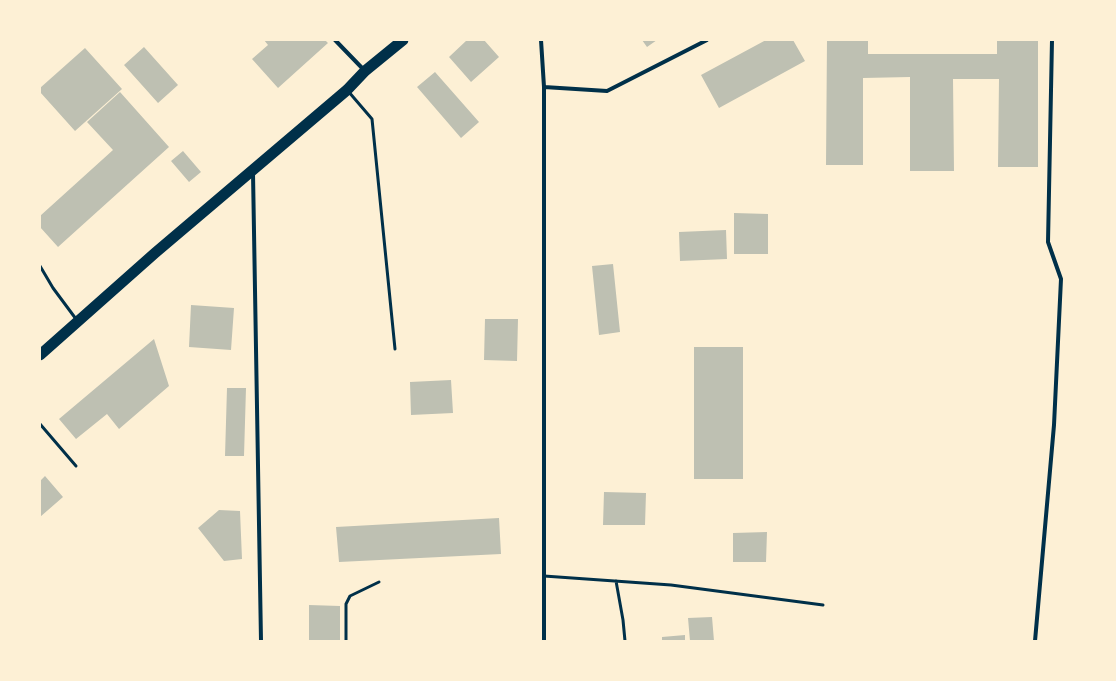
<!DOCTYPE html>
<html>
<head>
<meta charset="utf-8">
<style>
  body { margin:0 }
  #map { position:relative; width:1116px; height:681px; overflow:hidden; background:#fdf0d5; font-family:"Open Sans",sans-serif }
  canvas { display:block }
  .frame { position:absolute; inset:0; border:41px solid #fdf0d5; pointer-events:none }
</style>
</head>
<body>
<div id="map">
<canvas width="1116" height="681"></canvas>
<div class="frame"></div>
</div>
<script>
const c = document.querySelector('canvas').getContext('2d');
c.lineJoin = 'round';
function fill(path, color) { c.fillStyle = color; c.fill(path, 'evenodd'); }
function trace(path, color, width, dash) { c.strokeStyle = color; c.lineWidth = width; c.lineCap = dash ? 'butt' : 'round'; c.setLineDash(dash || []); c.stroke(path); }
const building = new Path2D(`
  M264 40H325L328 43 278 88 252 59 268 45Z
  M467 40H484L499 57 471 82 449 57Z
  M642 40H657L647 47Z
  M766 40H793L805 61 719 108 701 75Z
  M827 40H868V54H997V40H1038V167H998L999 79H953L954 171H910V77L863 78V165H826Z
  M144 47 178 85 158 103 124 65Z
  M85 48 122 89 75 131 40 92V88Z
  M435 72 479 122 461 138 417 87Z
  M120 92 169 147 58 247 40 227V216L113 150 87 122Z
  M183 151 201 172 189 182 171 161Z
  M734 213 768 214V254H734Z
  M726 230 727 259 680 261 679 232Z
  M613 264 620 332 599 335 592 266Z
  M191 305 234 308 231 350 189 347Z
  M485 319H518L517 361 484 360Z
  M154 339 169 386 119 429 107 414 76 439 59 419Z
  M694 347H743V479H694Z
  M451 380 453 413 411 415 410 382Z
  M227 388H246L244 456H225Z
  M45 476 63 497 40 517V481Z
  M604 492 646 493 645 525H603Z
  M219 510 240 511 242 559 224 561 198 528Z
  M499 518 501 554 339 562 336 527Z
  M767 532 766 562H733V533Z
  M309 605 340 606V641H309Z
  M712 617 714 641H690L688 618Z
  M685 635V641H662V637Z`);
const service = new Path2D(`
  M348 91 372 119 395 349
  M40 266 53 288 76 319
  M40 424 76 466
  M544 576 671 585 823 605
  M616 581 623 620 625 641
  M346 641V604L350 596 379 582`);
const minor = new Path2D(`
  M335 40 364 70
  M541 40 544 87V641
  M544 87 607 91 707 40
  M253 173 261 641
  M1035 641 1054 425 1061 279 1048 242 1052 40`);
const trunk = new Path2D(`
  M40 355 155 253 347 90 365 71 403 40`);
fill(building, '#bec0b2');
trace(service, '#003049', 3);
trace(minor, '#003049', 4);
trace(trunk, '#003049', 11);
</script>
</body>
</html>
